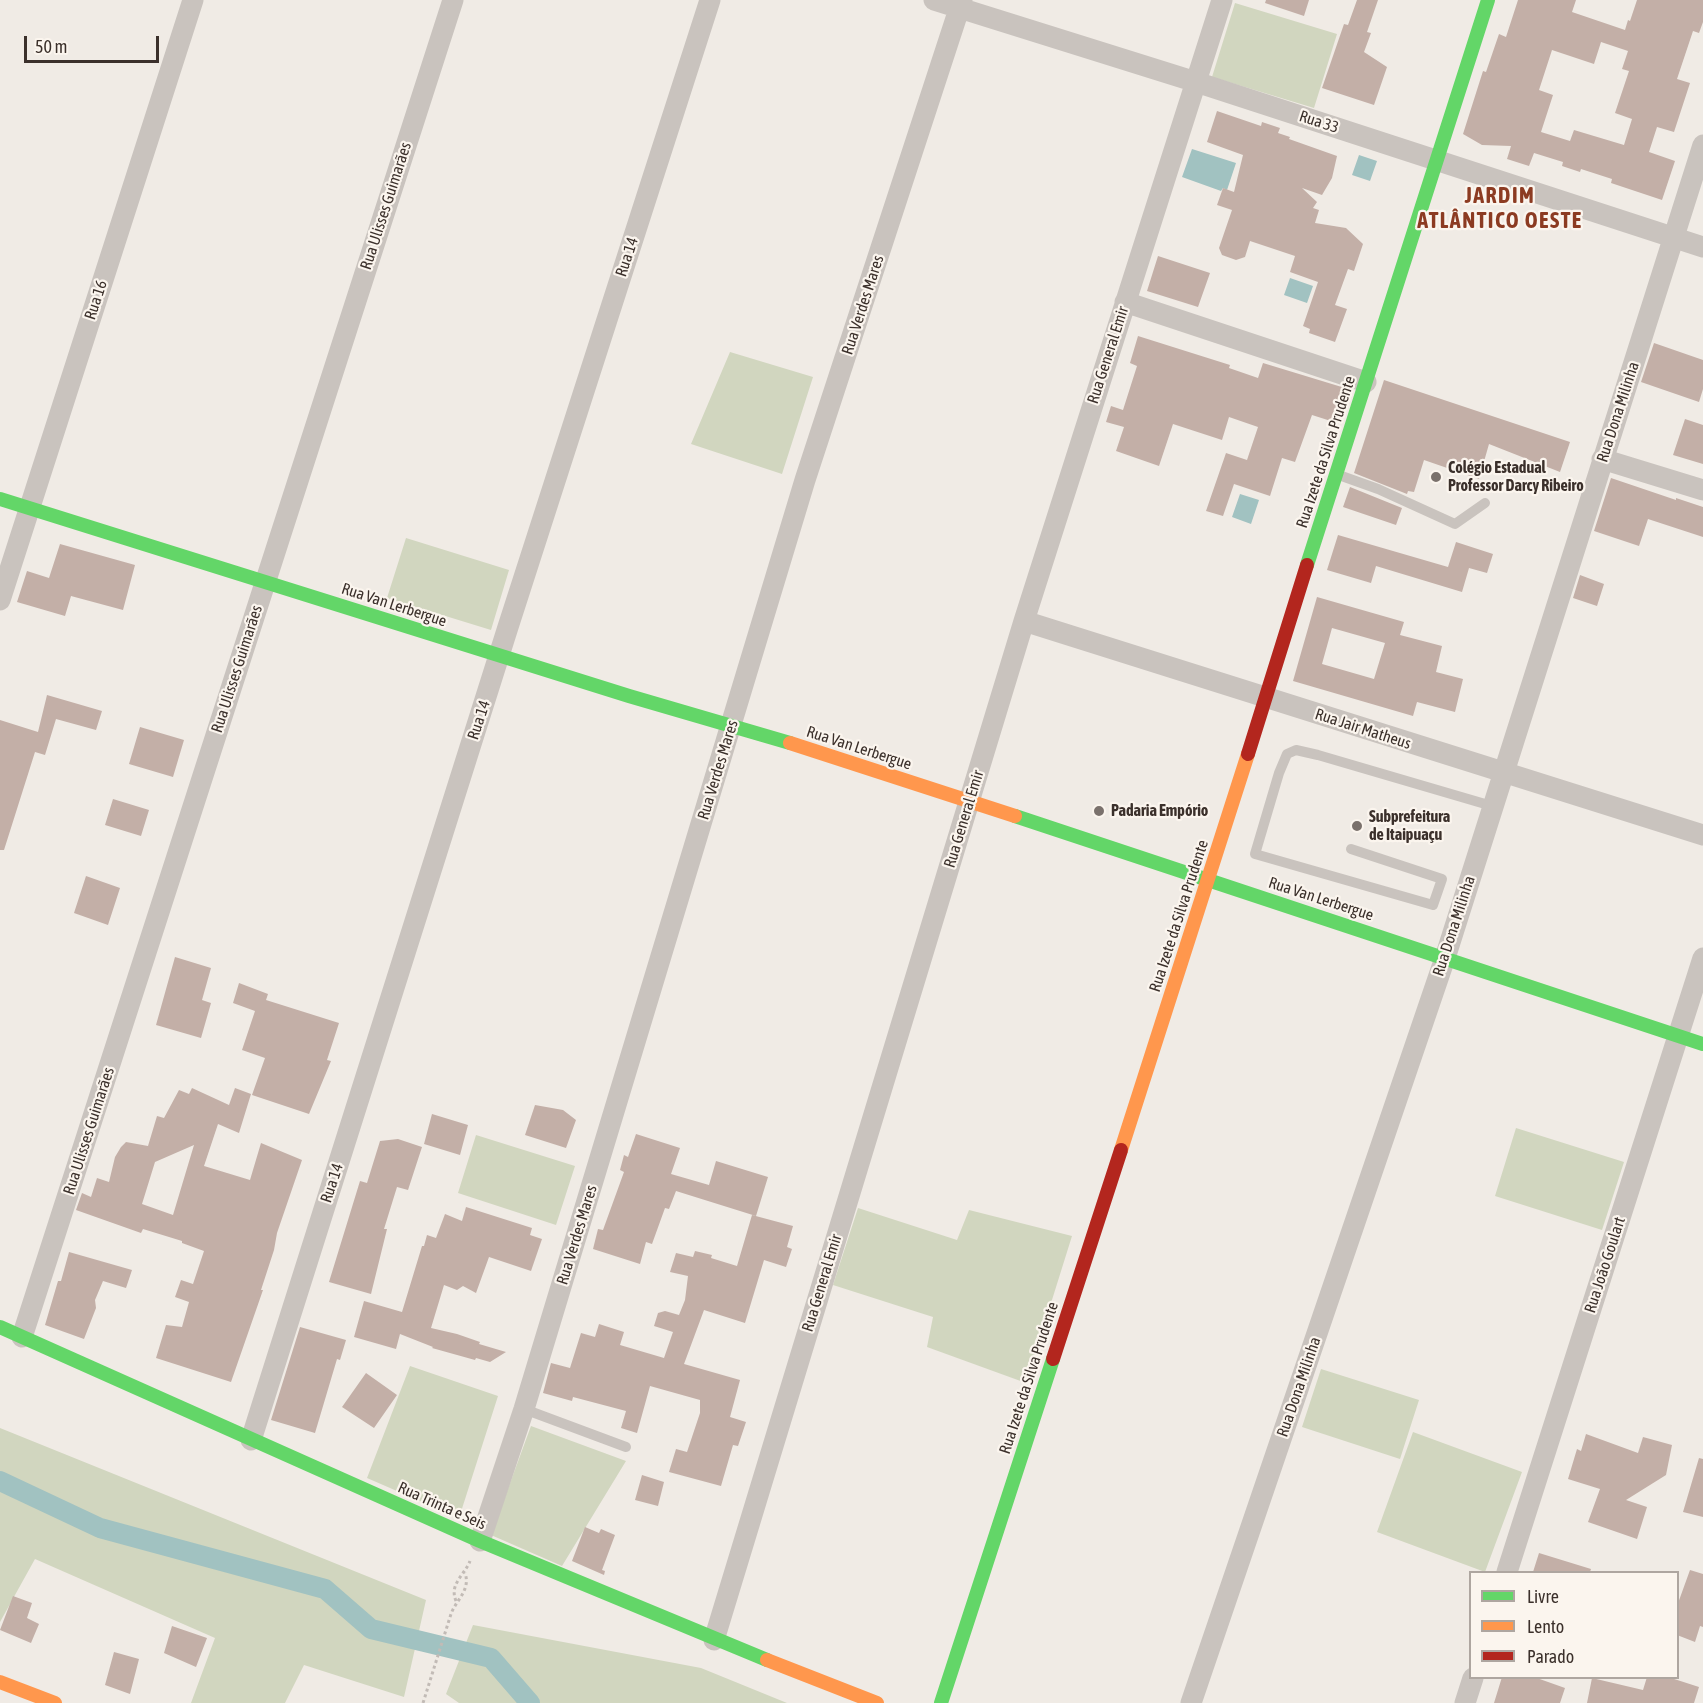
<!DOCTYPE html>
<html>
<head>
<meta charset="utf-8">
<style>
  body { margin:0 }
  #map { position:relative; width:1703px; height:1703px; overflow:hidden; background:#f0ebe5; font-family:"Asap Condensed",sans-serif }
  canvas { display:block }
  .legend { position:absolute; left:1469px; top:1571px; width:210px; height:108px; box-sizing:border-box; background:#fbf5ee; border:2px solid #aea6a0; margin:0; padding:8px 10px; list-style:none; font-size:18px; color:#3b302b }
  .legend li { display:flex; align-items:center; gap:12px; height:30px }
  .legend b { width:30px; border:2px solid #aea6a0 }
  .scale { position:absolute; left:24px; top:36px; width:135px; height:27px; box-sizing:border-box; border:3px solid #3b302b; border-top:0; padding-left:8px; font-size:18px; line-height:21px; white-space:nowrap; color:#3b302b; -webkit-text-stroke:4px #fbf5ee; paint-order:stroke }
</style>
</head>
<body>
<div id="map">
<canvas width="1703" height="1703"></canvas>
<ul class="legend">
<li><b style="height:8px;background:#63d668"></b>Livre</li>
<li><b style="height:8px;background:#ff974d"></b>Lento</li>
<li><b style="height:8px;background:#b3261e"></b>Parado</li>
</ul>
<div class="scale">50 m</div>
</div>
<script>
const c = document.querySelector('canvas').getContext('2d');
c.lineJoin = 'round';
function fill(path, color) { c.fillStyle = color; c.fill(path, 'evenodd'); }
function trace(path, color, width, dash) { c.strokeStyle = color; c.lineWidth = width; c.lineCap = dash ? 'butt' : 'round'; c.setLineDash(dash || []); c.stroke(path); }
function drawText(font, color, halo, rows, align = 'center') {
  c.font = font + ' "Asap Condensed",sans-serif'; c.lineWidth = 4.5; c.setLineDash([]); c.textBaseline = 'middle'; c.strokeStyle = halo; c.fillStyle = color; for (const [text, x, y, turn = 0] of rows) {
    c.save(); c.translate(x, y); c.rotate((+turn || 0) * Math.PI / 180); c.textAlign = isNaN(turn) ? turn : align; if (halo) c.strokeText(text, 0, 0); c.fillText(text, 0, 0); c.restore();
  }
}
const green = new Path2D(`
  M1235 3 1337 34 1314 108 1212 77Z
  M730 352 813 377 782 474 691 444Z
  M406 538 509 570 491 630 387 598Z
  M1516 1128 1624 1162 1602 1230 1495 1196Z
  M476 1135 575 1166 556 1225 458 1193Z
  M858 1208 957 1240 969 1210 1072 1236 1026 1383 927 1347 933 1317 833 1285Z
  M410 1366 498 1396 459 1518 367 1478Z
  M1321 1369 1419 1400 1400 1459 1302 1427Z
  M531 1426 626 1461 562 1566 491 1535Z
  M0 1428 426 1600 404 1697 304 1665 285 1703H191L215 1638 35 1559 0 1622Z
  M1413 1432 1522 1472 1485 1572 1377 1532Z
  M473 1625 701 1668 787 1703H459L446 1694Z`);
const water = new Path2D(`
  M1192 149 1236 163 1227 190 1223 188 1221 191 1182 177Z
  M1359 155 1377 161 1370 181 1352 175Z
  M1290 278 1313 286 1307 303 1284 295Z
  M1240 494 1259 500 1251 524 1232 517Z`);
const canal = new Path2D(`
  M0 1481 100 1528 325 1589 371 1629 491 1658 530 1703`);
const building = new Path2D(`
  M1266 0H1309L1304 16 1265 3Z
  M1357 0H1378L1367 32 1371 33 1364 52 1387 67 1374 105 1322 88 1344 24 1348 25Z
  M1518 0H1576L1572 12 1625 30 1628 20 1630 21 1637 0H1703V22L1699 33 1693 31 1677 79 1690 83 1674 132 1657 127 1649 152 1675 161 1662 200 1611 183 1612 179 1581 169 1580 172 1562 166 1563 162 1534 153 1529 166 1507 159 1511 146 1482 145 1463 134 1483 71 1486 72 1499 34 1506 37ZM1601 42 1628 51 1622 69 1629 71 1615 113 1632 119 1624 145 1574 130 1570 141 1541 132 1553 95 1539 90 1552 50 1594 64Z
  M1217 111 1261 126 1262 122 1280 128 1278 133 1290 137 1289 139 1337 156 1332 178 1322 195 1302 188 1317 202 1313 208 1319 210 1315 223 1346 228 1363 244 1354 271 1348 269 1335 305 1347 309 1335 342 1309 333 1310 329 1303 326 1318 282 1290 272 1295 256 1250 241 1245 257 1236 260 1222 255 1219 248 1232 210 1217 205 1223 188 1234 192 1243 155 1207 142Z
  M1158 256 1210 273 1198 307 1147 291Z
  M1138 336 1230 365 1229 368 1258 378 1263 363 1345 388 1334 422 1312 415 1295 462 1282 458 1270 496 1234 484 1223 516 1206 511 1226 453 1247 460 1258 427 1229 417 1222 440 1173 424 1159 466 1116 451 1124 427 1106 422 1111 406 1123 410 1137 366 1130 363Z
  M1654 343 1703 360V389L1699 402 1641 382Z
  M1384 380 1570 442 1560 472 1489 444 1479 479 1424 460 1414 492 1408 491 1407 494 1354 473Z
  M1685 419 1703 425V464L1673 455Z
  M1611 478 1676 500V498L1703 507V537L1648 519 1639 546 1594 531Z
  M1350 487 1402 508 1396 525 1343 507Z
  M1338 535 1448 567 1456 542 1493 554 1487 573 1469 568 1462 592 1376 566 1371 583 1327 570Z
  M60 544 135 565 123 610 71 596 65 616 17 602 27 571 49 578Z
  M1580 575 1604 584 1597 606 1573 598Z
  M1317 597 1404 622 1400 635 1442 646 1436 672 1463 679 1455 712 1417 702 1413 716 1293 681ZM1332 628 1385 643 1374 679 1322 664Z
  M47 695 102 711 96 730 56 719 45 755 35 752 4 850H0V720L38 732Z
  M140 727 184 740 173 777 129 764Z
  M113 799 149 810 141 836 105 825Z
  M86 876 120 888 108 925 74 913Z
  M175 957 211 968 202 1000 211 1003 201 1038 156 1025Z
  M239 983 268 994 266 1000 339 1023 327 1060 331 1061 309 1114 252 1095 265 1058 242 1050 255 1011 233 1003Z
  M192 1088 229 1105 235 1088 251 1094 239 1133 218 1124 204 1166 250 1180 261 1143 302 1160 277 1233 274 1250 261 1290H263L231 1382 156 1358 166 1325 182 1327 189 1302 175 1297 181 1280 193 1284 204 1251 182 1243V1241L143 1229 141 1233 76 1210 82 1193 91 1197 97 1178 109 1182 115 1157 121 1147 126 1142 148 1146 157 1116 164 1118 179 1090 189 1094ZM194 1145 173 1215 142 1204 155 1162Z
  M535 1105 563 1110 576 1120 566 1148 525 1135Z
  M432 1114 468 1125 460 1155 424 1144Z
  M636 1134 680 1148 671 1174 709 1185 716 1161 768 1177 756 1216 676 1191 669 1209 665 1208 652 1244 646 1242 640 1264 593 1249 598 1229 603 1230 624 1172 620 1170 624 1155 628 1157Z
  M398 1139 422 1147 408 1190 397 1187 384 1229H387L371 1294 329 1282 360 1181 367 1183 380 1141Z
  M466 1207 532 1228 530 1235 542 1239 531 1271 489 1257 476 1293 463 1286 457 1290 444 1285 431 1328 457 1334 480 1342 479 1344 506 1352 490 1362 476 1358 475 1360 432 1348 433 1347 400 1334 396 1349 354 1337 364 1301 402 1312 422 1246H424L427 1235 436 1238 445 1214 462 1221Z
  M752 1215 793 1226 787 1247 792 1249 786 1267 764 1260 745 1323 704 1310 684 1364 740 1380 730 1417 746 1422 738 1446 733 1445 721 1486 669 1472 676 1449 687 1452 700 1413V1400L650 1386 637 1433 621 1428 626 1411 573 1397 572 1401 543 1393 551 1363 570 1368 581 1333 595 1337 599 1324 624 1332 620 1345 664 1358 673 1332 654 1326 658 1313 665 1311 679 1315 685 1300 688 1276 670 1272 676 1253 693 1257 695 1251 712 1255 711 1258 737 1266Z
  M69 1252 132 1270 126 1288 103 1281 95 1300 96 1308 84 1339 45 1325 58 1281H61Z
  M300 1327 346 1340 340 1360 337 1359 315 1433 271 1420Z
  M366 1373 397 1395 374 1428 342 1407Z
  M1586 1434 1638 1453 1643 1437 1672 1445 1666 1475 1626 1500 1647 1507 1637 1539 1588 1522 1600 1489 1568 1479 1577 1449 1581 1451Z
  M1699 1458 1703 1459V1517L1683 1512Z
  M642 1475 664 1482 658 1506 635 1500Z
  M585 1527 599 1533 601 1529 615 1535 602 1570 605 1571 604 1575 572 1561Z
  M1539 1553 1591 1569 1590 1572H1533Z
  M1690 1570 1703 1574V1627L1700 1626 1695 1642 1677 1635V1606Z
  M13 1596 32 1603 27 1618 39 1624 31 1643 0 1630Z
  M172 1626 207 1638 196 1667 164 1653Z
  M114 1652 139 1659 130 1694 105 1685Z
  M1502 1677H1534L1565 1688 1560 1703H1494Z
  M1647 1677H1668L1699 1687 1694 1703H1587L1592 1678 1643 1690Z`);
const path = new Path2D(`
  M456 1601C449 1584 464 1576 470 1561
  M423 1703 451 1614C456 1600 471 1590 465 1573`);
const lane = new Path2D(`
  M1336 474 1378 489 1455 524 1485 503
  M1351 849 1442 879 1433 905 1255 854 1279 773 1287 754 1296 750 1318 755 1492 806
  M524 1409 626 1447`);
const street = new Path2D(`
  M934 0 1196 82 1703 247
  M1125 302 1366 382
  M1602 459 1703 490
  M0 600 193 0
  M1024 621 1703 835
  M22 1337 453 0
  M251 1440 508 627 710 0
  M480 1541 524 1409 805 480 962 0
  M1507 1572 1703 958
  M714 1640 1024 621 1222 0
  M1191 1703 1445 958 1703 145
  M1465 1703 1473 1678`);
const fast = new Path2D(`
  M0 499 629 696 790 743
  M1307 565 1488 0
  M1015 816 1703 1044
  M0 1327 480 1541 767 1660
  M941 1703 1053 1359`);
const slow = new Path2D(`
  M790 743 1015 816
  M1121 1150 1248 754
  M767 1660 877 1703
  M0 1682 55 1703`);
const jam = new Path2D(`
  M1248 754 1307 565
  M1053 1359 1121 1150`);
const markers = [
  [1436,477,6,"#7a716c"],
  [1099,811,6,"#7a716c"],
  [1357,826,6,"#7a716c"]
];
const streetNames = [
  ["Rua 33",1319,122,18],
  ["Rua Ulisses Guimarães",386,206,-72],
  ["Rua 14",627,257,-72],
  ["Rua 16",96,300,-72],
  ["Rua Verdes Mares",863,305,-72],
  ["Rua General Emir",1108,355,-72],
  ["Rua Dona Milinha",1618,412,-72],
  ["Rua Izete da Silva Prudente",1326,452,-72],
  ["Rua Van Lerbergue",394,605,18],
  ["Rua Ulisses Guimarães",237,669,-72],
  ["Rua 14",479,720,-72],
  ["Rua Jair Matheus",1363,729,18],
  ["Rua Van Lerbergue",859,748,18],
  ["Rua Verdes Mares",718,770,-73],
  ["Rua General Emir",964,819,-73],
  ["Rua Van Lerbergue",1321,899,18],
  ["Rua Izete da Silva Prudente",1179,916,-72],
  ["Rua Dona Milinha",1454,926,-72],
  ["Rua Ulisses Guimarães",89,1131,-72],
  ["Rua 14",332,1183,-72],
  ["Rua Verdes Mares",577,1235,-73],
  ["Rua João Goulart",1605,1265,-72],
  ["Rua General Emir",822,1283,-73],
  ["Rua Izete da Silva Prudente",1029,1378,-72],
  ["Rua Dona Milinha",1299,1387,-71],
  ["Rua Trinta e Seis",442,1506,24]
];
const poiNames = [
  ["Colégio Estadual",1448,468],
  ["Professor Darcy Ribeiro",1448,486],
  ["Padaria Empório",1111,811],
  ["Subprefeitura",1369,817],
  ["de Itaipuaçu",1369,835]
];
const districtNames = [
  ["JARDIM",1500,196],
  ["ATLÂNTICO OESTE",1500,221]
];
fill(green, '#d1d6bf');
fill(water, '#a1c2c1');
trace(canal, '#a1c2c1', 20);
fill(building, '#c3afa7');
trace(path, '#c2bbb6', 3, [3, 3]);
trace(lane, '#c9c3be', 10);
trace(street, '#c9c3be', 21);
trace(fast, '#63d668', 14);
trace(slow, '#ff974d', 14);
trace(jam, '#b3261e', 14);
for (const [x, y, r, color] of markers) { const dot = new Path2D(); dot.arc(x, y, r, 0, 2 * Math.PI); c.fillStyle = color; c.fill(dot); trace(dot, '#fbf5ee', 2); }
drawText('16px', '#3b302b', '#fbf5ee', streetNames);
drawText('bold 16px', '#3b302b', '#fbf5ee', poiNames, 'left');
c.letterSpacing = '1.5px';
drawText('bold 22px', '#8c3b22', '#fbf5ee', districtNames);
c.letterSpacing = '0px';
</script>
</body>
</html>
